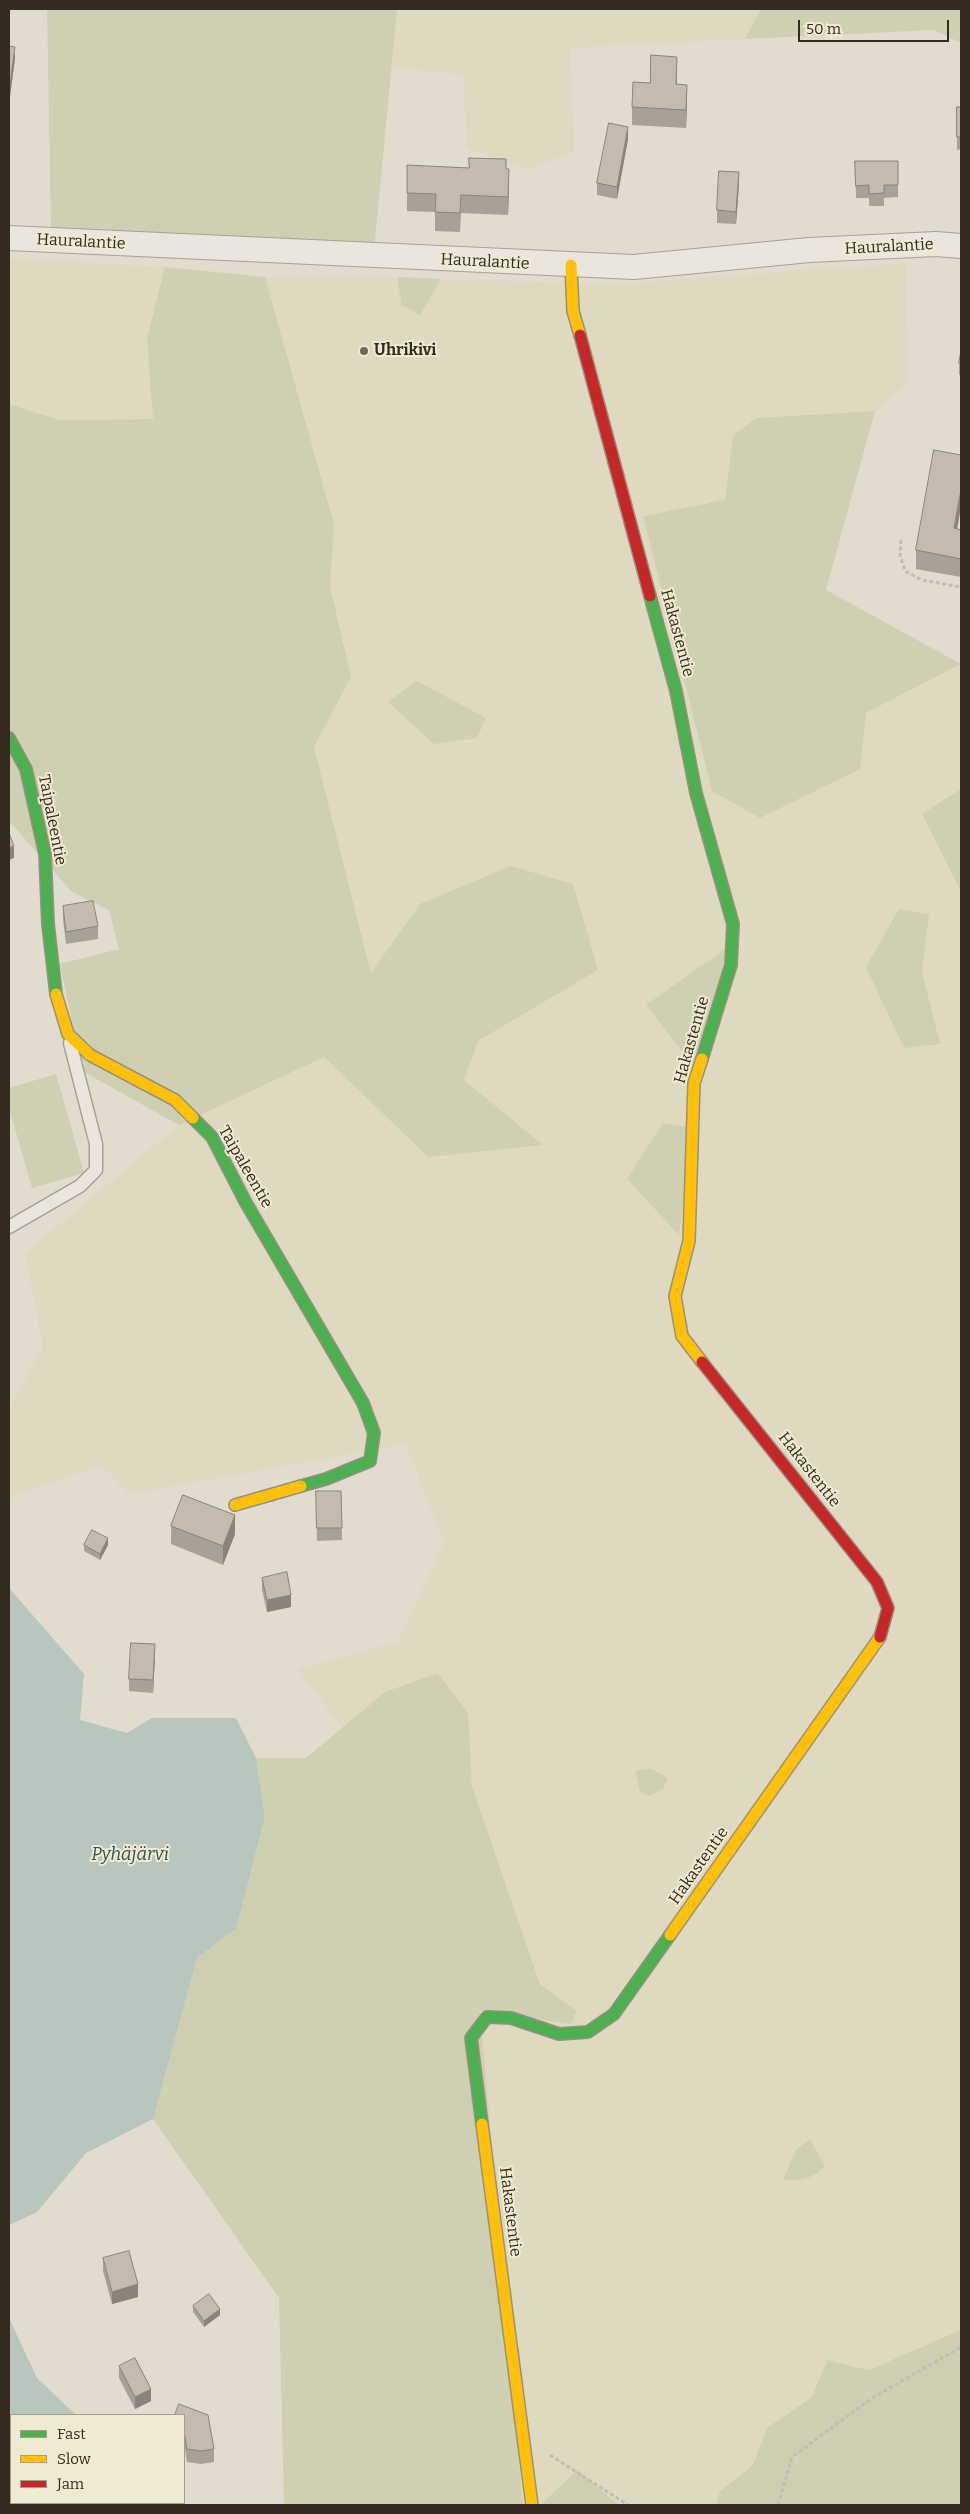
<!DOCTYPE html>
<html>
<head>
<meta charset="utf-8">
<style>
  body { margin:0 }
  #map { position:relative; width:970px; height:2514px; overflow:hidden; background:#e1dccd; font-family:Bitter,serif }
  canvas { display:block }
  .frame { position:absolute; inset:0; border:10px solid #342a1f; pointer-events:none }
  .legend { position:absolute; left:10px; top:2414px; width:175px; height:90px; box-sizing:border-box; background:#f1ead3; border:1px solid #a59d8b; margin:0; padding:6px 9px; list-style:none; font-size:15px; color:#342a1f }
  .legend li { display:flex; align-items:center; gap:10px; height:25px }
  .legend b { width:25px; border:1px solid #a59d8b }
  .scale { position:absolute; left:798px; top:20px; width:151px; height:22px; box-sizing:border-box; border:2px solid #342a1f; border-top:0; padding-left:6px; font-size:15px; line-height:18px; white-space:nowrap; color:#342a1f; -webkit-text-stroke:4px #f1ead3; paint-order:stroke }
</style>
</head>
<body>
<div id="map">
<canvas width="970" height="2514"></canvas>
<div class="frame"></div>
<ul class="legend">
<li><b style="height:6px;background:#4caf50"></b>Fast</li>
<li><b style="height:6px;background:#ffc107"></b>Slow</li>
<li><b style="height:6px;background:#c62828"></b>Jam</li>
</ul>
<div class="scale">50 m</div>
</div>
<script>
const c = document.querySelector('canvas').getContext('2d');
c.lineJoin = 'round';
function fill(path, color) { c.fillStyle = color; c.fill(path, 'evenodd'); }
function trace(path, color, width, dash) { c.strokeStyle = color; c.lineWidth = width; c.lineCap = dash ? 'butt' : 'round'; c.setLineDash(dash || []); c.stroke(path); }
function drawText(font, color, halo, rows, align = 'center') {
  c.font = font + ' Bitter,serif'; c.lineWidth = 4; c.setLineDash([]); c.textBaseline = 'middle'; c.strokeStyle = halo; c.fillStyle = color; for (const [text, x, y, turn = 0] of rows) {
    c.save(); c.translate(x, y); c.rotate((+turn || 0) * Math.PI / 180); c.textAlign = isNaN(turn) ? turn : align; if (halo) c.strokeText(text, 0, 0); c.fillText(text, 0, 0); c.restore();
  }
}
const farmland = new Path2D(`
  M397 9H761L745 39 570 48 575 152 527 169 467 148 463 74 390 68Z
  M9 258 165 267 147 339 153 419 59 420 9 404Z
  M906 263 908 384 875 411 756 418 733 436 725 500 643 516 860 769 866 713 961 664V789L922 815 961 892V2330L869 2371 827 2360 812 2397 767 2428 753 2465 720 2491 716 2505H619L577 2470 540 2505 461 2028 480 2011H577L540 1984 472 1786 468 1713 385 1692 342 1728 298 1669 398 1642 444 1543 406 1444 129 1494 101 1465 9 1498V1410L43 1346 25 1253 179 1125 324 1057 428 1157 543 1145 464 1080 478 1041 598 969 420 904 372 974 314 747 351 677 330 586 334 524 265 277H398L401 305 420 315 441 279 612 284ZM899 909 928 915 922 972Z`);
const green = new Path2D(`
  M47 9H397L374 251 51 227Z
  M761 9H961V43L934 30 745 39Z
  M165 267 265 277 334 524 330 586 351 677 314 747 371 973 420 904 511 866 573 884 598 970 478 1041 464 1080 543 1145 428 1157 324 1057 179 1125 82 1071 60 964 119 949 109 910 72 892 9 821V404L59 420 153 419 147 339Z
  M398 277 441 279 420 315 401 305Z
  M875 411 826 590 961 664 866 713 860 769 760 818 712 791 643 516 725 500 733 436 756 418Z
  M417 681 486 718 477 738 434 744 388 702Z
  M961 789V892L922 814Z
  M899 909 929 914 922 972 940 1044 904 1048 866 967Z
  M728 947 701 1075 646 1005Z
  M56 1074 84 1173 32 1188 9 1108V1088Z
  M663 1123 696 1128 679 1235 627 1179Z
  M438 1673 468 1713 472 1786 540 1984 577 2011 571 2024 480 2011 523 2505H284L279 2298 153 2119 197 1958 236 1929 265 1817 256 1758H306L385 1692Z
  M652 1769 668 1778 663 1789 650 1796 640 1792 635 1771Z
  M810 2139 825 2166C812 2180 801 2180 783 2180L796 2150Z
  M961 2330V2505H716L720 2491 753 2465 767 2428 812 2397 827 2360 869 2370Z
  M577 2470 619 2505H540Z`);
const water = new Path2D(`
  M9 1588 84 1674 80 1720 127 1733 152 1718H236L256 1758 265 1817 236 1929 197 1958 153 2119 86 2153 37 2212 9 2225Z
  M9 2318 37 2378 76 2415H11V2503H114L116 2505H9Z`);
const path = new Path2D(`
  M901 540 900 555 905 571 922 580 961 587
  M550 2455 628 2505
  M778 2505 792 2457 872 2398 961 2347`);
const lane = new Path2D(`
  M9 1227 80 1186 96 1170V1144L70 1043`);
const street = new Path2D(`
  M9 238 634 267 809 250 936 244 961 246`);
const fast = new Path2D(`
  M650 596 676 691 696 793 733 924 731 965 702 1059
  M9 738 26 769 45 854 48 924 56 994
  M193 1118 212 1137 246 1203 363 1403 374 1433 370 1461 326 1479 301 1486
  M482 2124 471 2038 487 2017 511 2018 559 2034 588 2032 614 2014 670 1935`);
const slow = new Path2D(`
  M571 265 573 311 580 335
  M56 994 68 1034 90 1055 175 1100 193 1118
  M702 1059 694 1083 689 1241 675 1296 682 1336 702 1362
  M235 1505 301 1486
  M670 1935 880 1637
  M482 2124 532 2505`);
const jam = new Path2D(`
  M580 335 650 596
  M702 1362 877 1582 888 1608 880 1637`);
const wall = new Path2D(`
  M9 46 15 59 10 96H9Z
  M677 75V85L687 103 686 128 632 125V107L650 83Z
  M957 107H961V149L957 150Z
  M628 139 617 199 597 195V183Z
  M855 161H898V197L884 198V206H869V198H856Z
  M506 169 509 188 508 215 461 213 460 232 435 231V212L407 211V193Z
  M739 184 736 224 717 223V210Z
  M961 351V376L959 375V363Z
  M957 529 961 530V577L916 569V550Z
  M63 906 98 926V939L66 944 63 919Z
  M316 1491H341L342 1540 317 1541Z
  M171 1526 235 1534 223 1565 171 1544Z
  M84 1545H108L100 1560 84 1551Z
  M262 1578 291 1607 267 1612 262 1590Z
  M155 1656 153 1693 129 1691V1679Z
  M103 2258 138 2297 112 2304 103 2271Z
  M193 2306 220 2315 204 2327 193 2312Z
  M119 2366 151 2401 135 2409 119 2378Z
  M184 2415 214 2449V2462L201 2464 187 2462 184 2443Z`);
const shadedWall = new Path2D(`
  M15 47V59L10 96V84Z
  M677 57V75L676 103V84Z
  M687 85V103L686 128V110Z
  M628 127V139L617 199V187Z
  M509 169V188L508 215V197Z
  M739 172V184L736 224V212Z
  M961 489V507L954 547V528Z
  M14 846V858L9 860V848Z
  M235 1515V1534L223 1565V1546Z
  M108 1538V1545L100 1560V1554Z
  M291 1595V1607L267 1612V1600Z
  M155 1644V1656L153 1693V1680Z
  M138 2284V2297L112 2304V2292Z
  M220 2309V2315L204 2327V2321Z
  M151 2389V2401L135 2409V2397Z`);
const building = new Path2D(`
  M9 46 15 47 10 84H9Z
  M651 55 677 57 676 84 687 85 686 110 632 107 633 82 650 83Z
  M957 107H961V137H957Z
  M609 123 628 127 617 187 597 183Z
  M469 158 506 159V169H509L508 197 461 195 460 213 435 212 436 194 407 193V165L469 168Z
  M855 161H898V185H884V193L869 194V185L856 186Z
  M719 171 739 172 736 212 717 210Z
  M961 351V363H959Z
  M934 450 961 455V489L954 528 961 530V559L916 550Z
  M9 833 14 846 9 848Z
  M93 901 98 926 66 932 63 906Z
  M316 1491H341L342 1528H317Z
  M183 1495 235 1515 223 1546 171 1526Z
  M92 1530 108 1538 100 1554 84 1545Z
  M287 1572 291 1595 267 1600 262 1578Z
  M131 1643 155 1644 153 1680 129 1679Z
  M129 2251 138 2284 112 2292 103 2258Z
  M209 2294 220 2309 204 2321 193 2306Z
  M135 2358 151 2389 135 2397 119 2366Z
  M179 2404 208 2415 214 2449 201 2451 187 2449 184 2431V2415H175Z`);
const markers = [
  [364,351,5,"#71685c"]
];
const streetNames = [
  ["Hauralantie",81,242,3],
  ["Hauralantie",889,247,-3],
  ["Hauralantie",485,262,3],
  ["Hakastentie",677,633,75],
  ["Taipaleentie",52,820,79],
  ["Hakastentie",692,1040,-74],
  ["Taipaleentie",245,1167,60],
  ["Hakastentie",809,1470,52],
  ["Hakastentie",699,1866,-55],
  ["Hakastentie",510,2212,83]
];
const poiNames = [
  ["Uhrikivi",374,351]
];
const waterNames = [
  ["Pyhäjärvi",130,1855]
];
fill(farmland, '#dfdabf');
fill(green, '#cfd0b1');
fill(water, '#b8c6be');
trace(lane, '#a6a196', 15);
trace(street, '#a6a196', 26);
trace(fast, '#969086', 14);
trace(slow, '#969086', 14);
trace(jam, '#969086', 14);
trace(path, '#c2bdb5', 3, [4, 2.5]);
trace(lane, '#eae6de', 12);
trace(street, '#eae6de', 24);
trace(fast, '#4caf50', 11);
trace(slow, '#ffc107', 11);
trace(jam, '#c62828', 11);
fill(wall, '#a9a196');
fill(shadedWall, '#89837a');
fill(building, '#c4bbae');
trace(building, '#89837a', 1);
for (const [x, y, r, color] of markers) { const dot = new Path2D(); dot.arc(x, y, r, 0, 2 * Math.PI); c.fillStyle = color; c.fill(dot); trace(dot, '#f1ead3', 2); }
drawText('16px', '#342a1f', '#f1ead3', streetNames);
drawText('bold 16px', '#342a1f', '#f1ead3', poiNames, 'left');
drawText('italic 18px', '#305251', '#f1ead3', waterNames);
</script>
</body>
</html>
